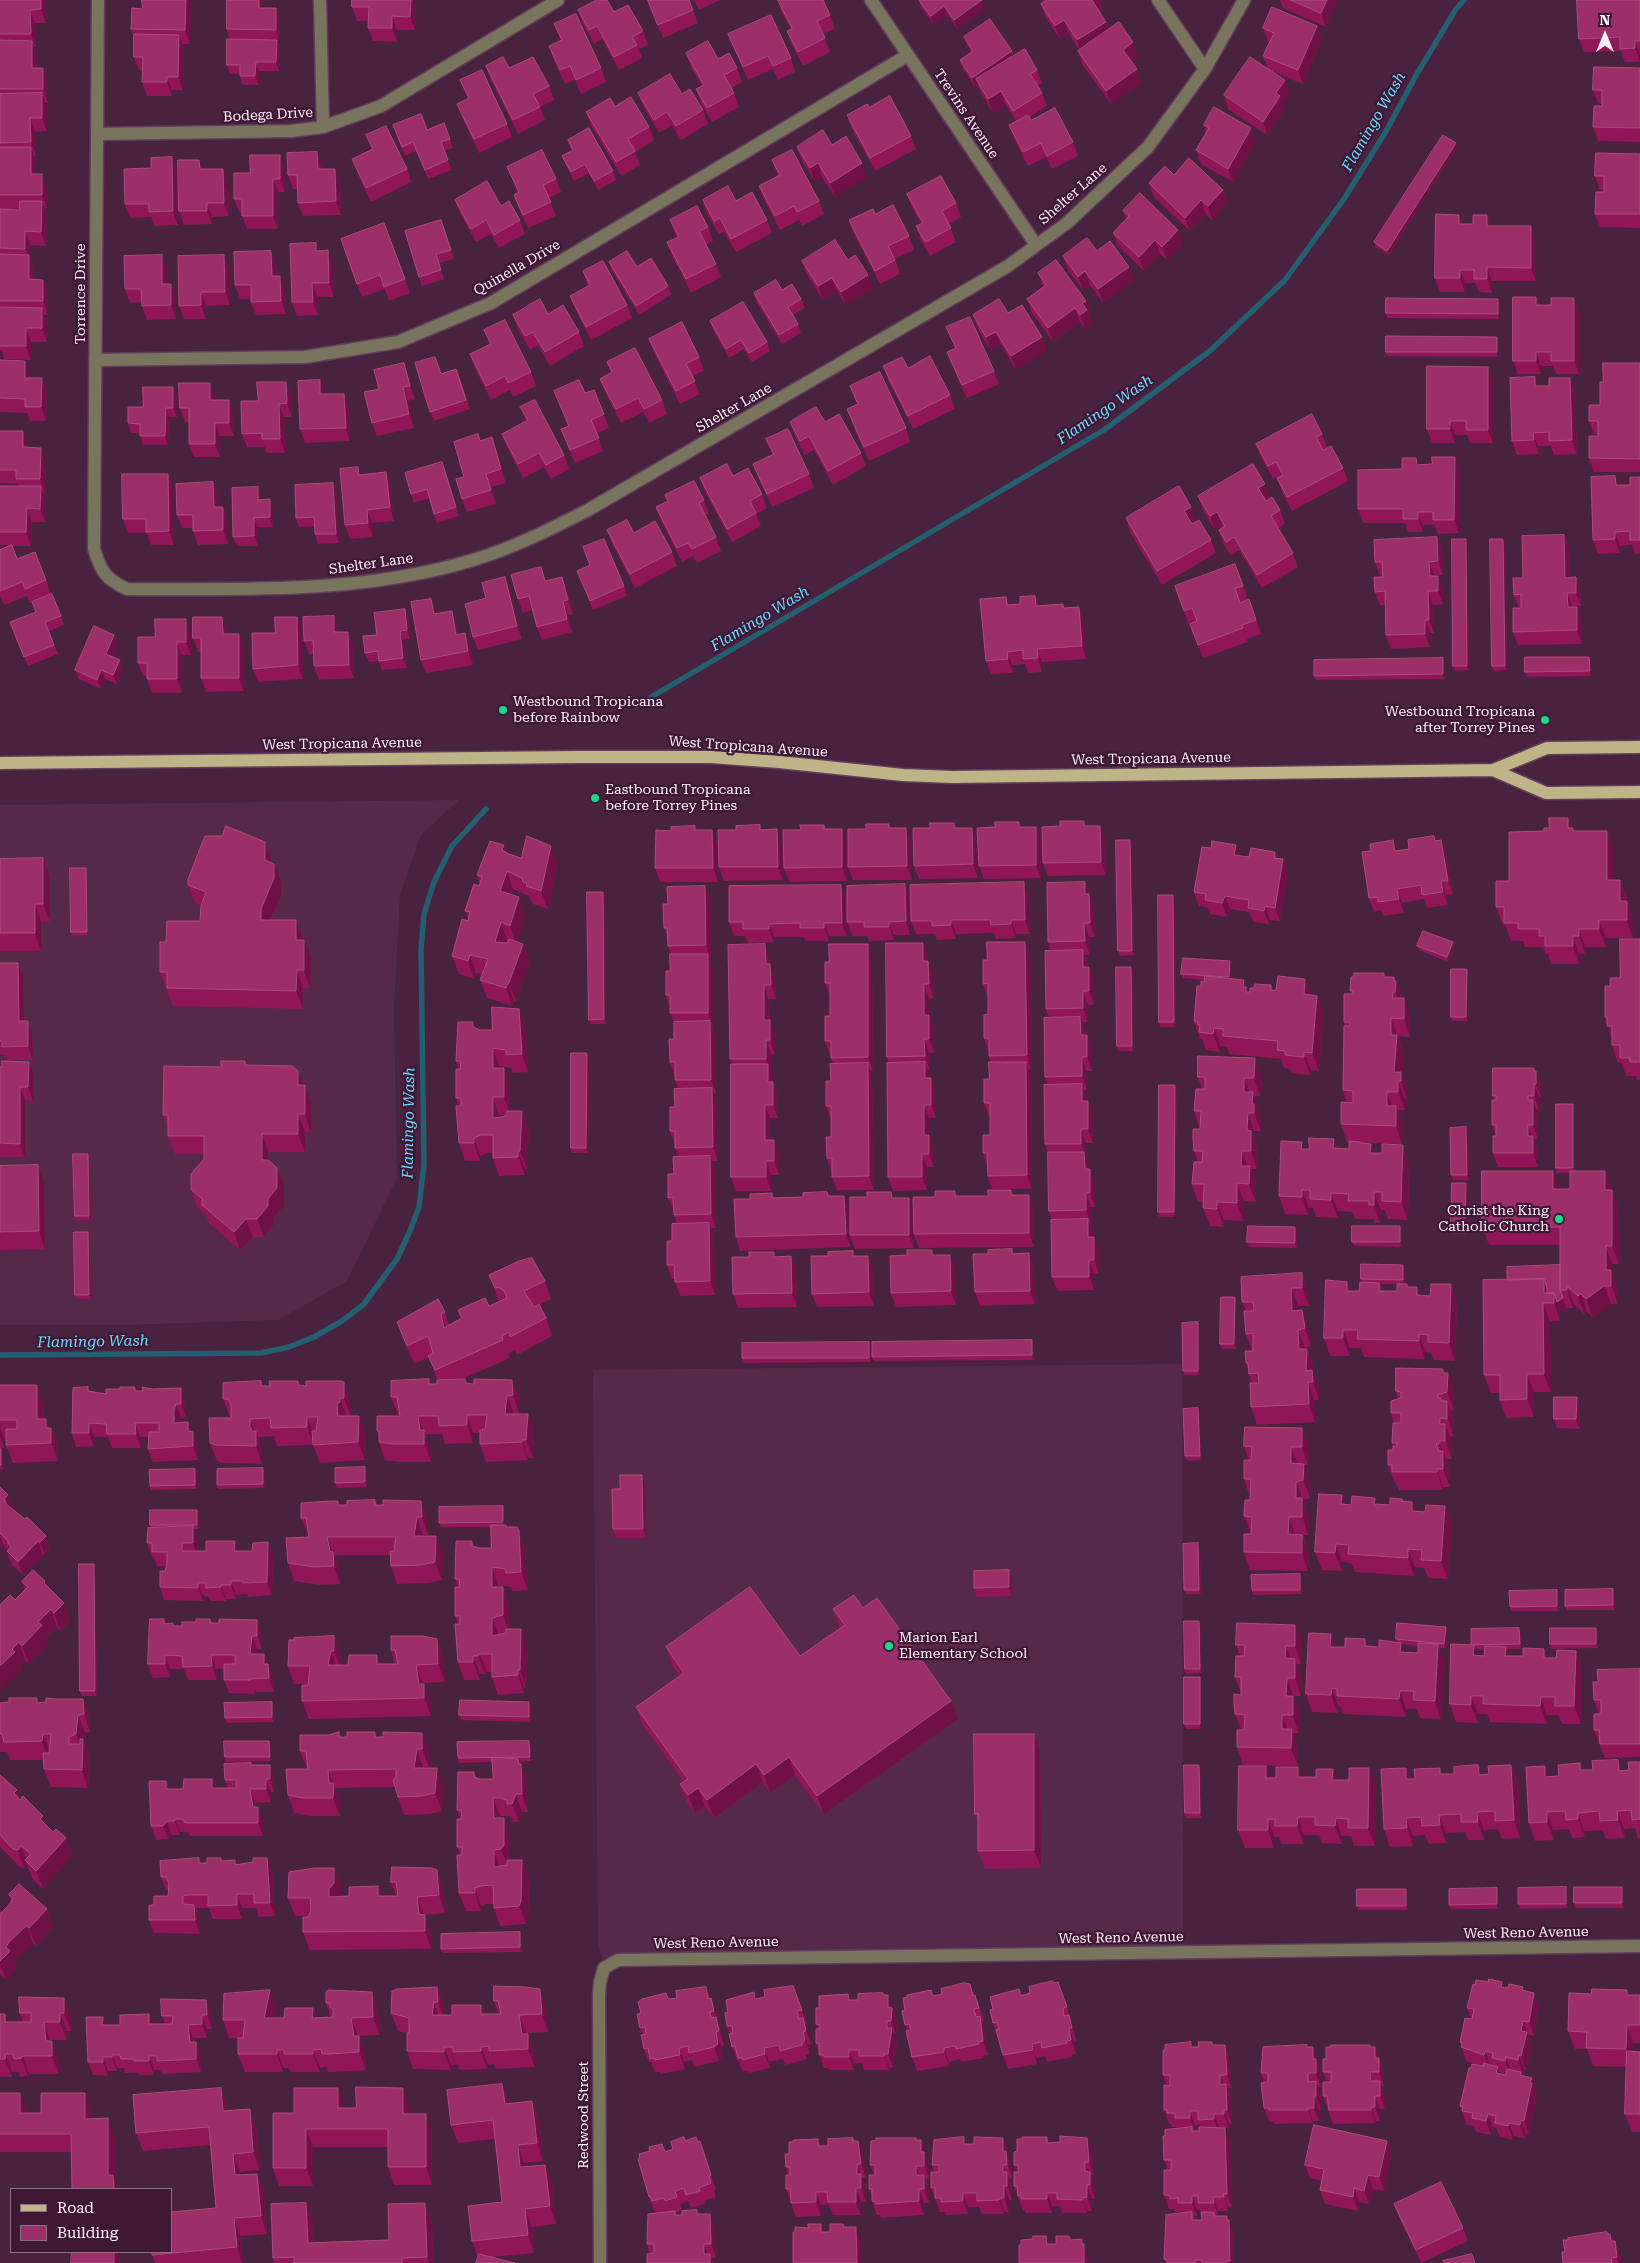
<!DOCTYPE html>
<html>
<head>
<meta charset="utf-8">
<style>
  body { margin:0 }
  #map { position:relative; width:1640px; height:2263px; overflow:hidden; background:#49223f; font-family:"Roboto Serif",serif }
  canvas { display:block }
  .legend { position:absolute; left:10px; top:2188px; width:162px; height:65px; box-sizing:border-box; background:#3e1835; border:1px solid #8b6e83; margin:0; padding:6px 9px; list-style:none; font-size:15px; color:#feeff9 }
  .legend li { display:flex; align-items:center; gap:10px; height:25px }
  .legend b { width:25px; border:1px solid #8b6e83 }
  .north { position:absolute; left:1580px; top:10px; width:50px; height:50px; -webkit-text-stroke:4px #3e1835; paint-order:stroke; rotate:0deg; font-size:14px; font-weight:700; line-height:20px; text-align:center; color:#feeff9 }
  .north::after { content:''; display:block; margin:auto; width:18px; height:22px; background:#feeff9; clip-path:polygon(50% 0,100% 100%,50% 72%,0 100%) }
</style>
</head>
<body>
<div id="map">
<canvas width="1640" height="2263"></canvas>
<ul class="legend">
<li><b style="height:6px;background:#beb487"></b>Road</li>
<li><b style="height:14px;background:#9c2e69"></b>Building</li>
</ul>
<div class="north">N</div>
</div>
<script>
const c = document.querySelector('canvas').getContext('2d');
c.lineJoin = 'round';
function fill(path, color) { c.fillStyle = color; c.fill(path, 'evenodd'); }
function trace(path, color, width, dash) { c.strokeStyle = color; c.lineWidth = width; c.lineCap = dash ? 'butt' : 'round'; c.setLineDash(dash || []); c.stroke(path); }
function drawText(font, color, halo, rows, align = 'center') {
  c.font = font + ' "Roboto Serif",serif'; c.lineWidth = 4.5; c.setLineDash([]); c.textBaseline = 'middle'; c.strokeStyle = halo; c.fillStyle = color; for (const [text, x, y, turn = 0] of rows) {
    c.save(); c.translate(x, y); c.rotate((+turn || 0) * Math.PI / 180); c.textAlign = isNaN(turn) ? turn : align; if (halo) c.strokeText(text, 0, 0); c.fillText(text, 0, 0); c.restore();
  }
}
const built = new Path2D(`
  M459 800 421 835 400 894 394 1009 397 1178 347 1281 278 1320 123 1325H0V805Z
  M1182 1364 1183 1953 634 1959 604 1968 598 1943 593 1370Z`);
const stream = new Path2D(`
  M636 706 1104 430 1211 350 1285 280 1344 199 1385 133 1418 72 1456 9 1464 0
  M0 1355 261 1353 289 1347 314 1337 342 1321 364 1304 397 1259 410 1231 419 1207 424 1164 421 950 424 914 434 882 452 846 486 809`);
const street = new Path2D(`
  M98 0 94 549C101 571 105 579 127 589 243 589 361 594 473 560 513 548 551 529 588 510L1008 266 1067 223 1148 147 1205 69 1244 0
  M320 0 323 127
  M871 0 1036 245
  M1158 0 1205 69
  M97 134 292 131 323 127 381 106 558 0
  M95 360 305 357 398 342 491 303 908 55
  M600 2263 599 1995 600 1982 604 1968 618 1960 1640 1946`);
const primary = new Path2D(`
  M0 763 577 757H711L779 762 903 775 952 777 1493 770 1547 748 1640 747
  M1493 770 1546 793 1640 792`);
const wall = new Path2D(`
  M0 0H45L46 1V23H35L36 47H34L37 55V68L48 82V103H45L47 107V131L35 132 36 156H34L36 161V174H42L47 188V208H45L47 215 46 246 30 245V256L34 268V279L43 280 48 293V315H44L47 322V342H31V360L4 359 2 351H0V209L19 210V209H0Z
  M191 0 190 44H182L184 49 183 90H172V96H147L142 82V70H139L134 57V38L131 29 142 9Z
  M227 0H262V8L280 18 279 39H230L227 29Z
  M647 0H689L698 23 663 38Z
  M694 0H720L699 10Z
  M778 0H823L830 15 835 29 823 34 830 52 803 66 792 45 787 31 791 29 781 10Z
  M919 0H981L985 9 957 29 948 15 934 25 921 7Z
  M1042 0H1100L1103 7 1099 10 1106 22 1109 29 1138 56 1131 61 1137 69 1141 83 1111 104 1083 65 1078 51 1079 50 1069 34 1060 39 1046 18 1041 4 1044 3Z
  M1280 0H1338L1326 27 1283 8Z
  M1640 0V62H1625L1621 51 1584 52 1579 39Z
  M416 1 415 30H397V42L373 41 368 28V21H357L352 7Z
  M578 10 643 31 648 45 639 49 642 58 619 70 602 39 594 44 583 24Z
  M554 24 601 68 606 82 581 94 575 80 565 84 554 60 549 46 561 41Z
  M1317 26 1322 40 1303 84 1270 70 1290 94 1283 104 1285 110 1267 135 1228 109 1224 95 1268 69 1263 56 1269 42H1268L1263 28Z
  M728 34 791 58 795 72 778 80 773 69 748 80 733 47Z
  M964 37 1012 51 1014 56 1037 70 1042 83 1038 86 1042 93 1047 106 1030 117 1031 120 1073 142 1078 156 1052 169 1046 157 1028 166 1014 139 1009 125 1016 121 1006 105 993 113 981 93 978 86 975 87 963 69 960 60 971 52 967 46Z
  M277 40 280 49 279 71H259V85H243L240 76V74H230L227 65Z
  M686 53 718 59 737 68 742 82 731 88 734 93 739 107 712 122 701 103 696 89 702 86 691 67Z
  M486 66 509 68 549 86 554 100 540 107 545 120 518 134 491 80Z
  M1640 68V142L1598 141 1593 127 1602 106V104L1598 103 1593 90Z
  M460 80 507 124 512 137 479 153 462 117 457 104 468 99Z
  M638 93 682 94 703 110 708 124 681 140 672 125 659 133 643 106Z
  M586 112 649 127 654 140 635 152 640 165 621 176 591 125Z
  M847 115 911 136 916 149 875 171 852 129Z
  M444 123 453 148 444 151 452 170 428 179 416 151 405 156 393 125 427 130Z
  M1204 125 1256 141 1233 182 1201 164 1196 150 1206 132Z
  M366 135 407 169 411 182 371 202 357 172 352 159 372 150Z
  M568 140 613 171 616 180 598 190 589 173 574 181 566 165 562 156 572 151Z
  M832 145 867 177 835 197 822 177 815 182 802 161 797 147Z
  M1457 147 1389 255 1376 247 1374 242Z
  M1640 154V228L1600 227 1595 214 1604 192V190H1600L1595 176Z
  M280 155 285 169V192H278V229H247L242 216V212H239L234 199Z
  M772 160 819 201 824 214 802 226 799 220 780 230 764 200 759 186 778 176Z
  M322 166 323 169 340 182 341 215 303 216 298 203V189H293L288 175Z
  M507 167 556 179 561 192 549 198 556 216 528 228 519 209 514 195 518 193Z
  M203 169H223L228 182 229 216 212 217V224L184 225 179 211Z
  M177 171 178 225 154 226 151 217 130 218 125 204Z
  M1174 175 1223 190 1228 203 1212 220 1206 214 1190 231 1154 197 1149 183Z
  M907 194 956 203 961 217 949 224 956 242 930 256 921 240 916 226 921 224 912 208Z
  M455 200 501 206 520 220 525 234 499 248 491 234 476 242 460 213Z
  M703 200 736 201 767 220 772 233 736 252 724 232 719 234 707 214Z
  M1123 211 1178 230 1183 244 1167 260 1160 254 1144 271 1118 246 1113 233 1126 219Z
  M875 214 909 236 914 250 895 259 900 274 880 284 854 234 849 220Z
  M1487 215 1491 226 1536 240V281H1492V293L1479 292 1475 283H1465V292H1440L1435 278 1462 224H1473Z
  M441 220 454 259 439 263 444 279 422 286 419 277Z
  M670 220 708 227 713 241 706 244 716 264 721 277 691 293 672 256 667 242 677 238Z
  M384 223 410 293 389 301 385 289 362 297 341 239Z
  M318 250 333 264 334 297H317L318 315 297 316 292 302Z
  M1097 251 1134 280 1103 303 1090 285 1083 290 1068 270 1063 256Z
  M162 255 167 269V284H171L176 298V319L147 320 142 306V302L130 303 125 289Z
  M224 255 229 269 230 305 206 306V319H184L179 306Z
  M848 260 868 275 873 289 846 305 837 291 823 300 807 274 802 261Z
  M609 262 637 267 668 286 671 295 639 315 612 271Z
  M276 265V276L285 290 286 314 256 315 251 302V299H240L235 285Z
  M583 271 627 305 632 318 591 340 575 309 570 296 588 286Z
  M1038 273 1086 301 1091 314 1089 315 1092 324 1085 329 1080 322 1053 342 1032 313 1027 299 1043 287Z
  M782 290 801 299 805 308 793 315 798 324 801 333 782 344 757 303 754 293Z
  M1536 297 1539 305H1551L1574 298 1579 311V374H1556L1553 366H1541V374H1518L1513 361Z
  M1498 299 1499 303V319L1387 318 1386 313Z
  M1008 313 1042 337 1047 350 1016 370 1001 345 991 351 978 329 973 315Z
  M548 314 579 332 584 346 550 366 538 345 530 350 518 329 513 315Z
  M710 321 767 342 770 351 752 362 744 349 729 358 713 330Z
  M946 327 994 371 999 384 967 398 952 366 947 352 955 349Z
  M484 330 531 372 536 386 513 397 510 390 491 400 475 368 470 354 490 345Z
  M649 339 699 357 704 370 692 377 700 394 680 404 654 353Z
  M1498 342V357L1387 356 1386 352Z
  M0 360 30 374V378H42L47 392 46 421H30L27 413 0 412Z
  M607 362 662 400 667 414 649 423 643 412 621 423 605 392 600 379 611 373Z
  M1640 363V472H1594L1589 458 1598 434H1594L1589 421 1600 405 1603 382Z
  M883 366 950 395 955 409 913 429 888 380Z
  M1488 367 1493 380V443H1470L1467 435H1455V443H1432L1427 429Z
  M441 374 460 378 470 409 434 421 430 412Z
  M409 377 415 399 408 401 414 428 377 436 372 423 379 389Z
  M286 382 291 395 292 417H284L285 453H267L265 447H247L242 434 258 401Z
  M210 383 215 397V400L234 414V436H220V457H194L189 444V422H185L180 408Z
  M850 386 906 428 910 442 869 461 852 423 847 409 857 404Z
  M1538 386H1549L1575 391 1577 454 1554 455 1551 446H1538L1539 454 1517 455 1512 441Z
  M173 387 177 396V417H169L168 445H143L140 436V433H131L128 423 143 407Z
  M554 391 585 393 604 414 609 428 597 433 603 451 575 463 561 429 568 426Z
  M344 394 349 407 350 441 305 443 300 429Z
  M520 407 564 455 569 469 551 479 544 467 523 478 507 447 502 434 526 421Z
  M790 422H825L861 453 866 466 833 485 814 450 805 455 795 436Z
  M0 431 28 445V448L46 462 45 493H43L46 500 45 522H32L31 546H12L17 559 46 580 51 594 30 603 27 596 4 605 0 596V550L10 545H0V486H18V484L0 483Z
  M1322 434 1327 447 1323 449 1343 468 1348 481 1292 511 1282 492 1277 478 1281 476V475L1273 479 1261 457 1256 444Z
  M766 439 809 474 814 488 772 507 758 477 753 464 773 455Z
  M480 441 497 451 506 483 491 487 496 504 467 512 462 499 464 477Z
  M442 462 459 516 437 523 429 498 414 503 411 494Z
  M1419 465 1460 470 1459 533 1438 534 1435 525H1423V532H1408L1405 523H1363L1358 509 1402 469Z
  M168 474 173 487 174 545H151L147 533H128L123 519Z
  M361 475 391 486 394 521 372 523 373 537 350 539 345 525Z
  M733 476 762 494 767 508 756 514 761 526 732 542 705 492 700 478Z
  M1640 477V554H1635L1632 545 1620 546V553L1598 554 1593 540 1619 485H1630Z
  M213 482 218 496 219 507 228 521V544L198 545 193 531V528H182L177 515Z
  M258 487 261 496V500L273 508V527H257L258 546H237L233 537Z
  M337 492 339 543 318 544 315 534V526L299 527 296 518Z
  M665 495 704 500 709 514 705 515 716 537 721 551 697 563 693 556 682 562 661 521 656 507 667 501Z
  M1198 496 1270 498 1265 501 1280 510 1285 524 1278 528 1293 553 1298 567 1262 588 1239 550 1231 556 1223 543 1219 530 1223 527 1222 526 1215 530 1203 510Z
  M1126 518 1196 520 1192 523 1211 540 1216 553 1162 585 1130 532Z
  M607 530 634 533 672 552 677 566 635 588 612 544Z
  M1564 535 1569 548 1570 578 1576 577 1580 591 1581 606H1572V607L1582 621V644L1518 645 1513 632 1519 608 1514 595 1523 578Z
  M1437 537 1442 551 1443 575H1434V576L1443 590V604L1433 605 1434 633H1430V647L1391 649 1386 635 1385 605H1380L1375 592 1383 577V575L1380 576 1375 562Z
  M1466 539 1467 543 1469 670 1455 671 1453 666Z
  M1503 539 1505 543 1507 670 1494 671 1492 666Z
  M583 547 624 586 627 596 593 610 577 571 590 566Z
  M1235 564 1248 599 1240 602V603L1249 599 1261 634 1247 639 1248 642 1203 658 1190 624 1189 625 1184 611Z
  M546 581 567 590 573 614 568 615 572 632 542 640 537 627 533 610 523 613 518 599Z
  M510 591 522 639 478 650 473 637 486 598Z
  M52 594 64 625 49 631 58 654 28 666 13 631 36 612Z
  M1035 596 1039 606 1063 604 1065 608 1084 621 1086 659 1042 662V672L1028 673 1025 664 1012 665 1013 673 991 674 986 661 1006 597 1009 605 1020 604Z
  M452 611 457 625 458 634 465 633 470 647 473 665 426 673 421 660 436 614Z
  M297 617 302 630 303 679 258 682 253 669 275 633Z
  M408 618 410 639 403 640 407 668 382 670 379 661 369 662 365 653 377 635Z
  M186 619 191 633V655H182V693H152L147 679V676H143L138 663 155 637Z
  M339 629V632H348L353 645 354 678 319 680 314 666V654H309L304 641Z
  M227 630V634H239L244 648V691L206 692 201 678V652H198L193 638Z
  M114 635 118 644 112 657 123 669 117 684 105 679 101 689 79 679 75 670Z
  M1589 657 1591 661V676L1527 677 1525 672Z
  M1443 658 1444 663V679L1316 680 1314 676Z
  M1568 818 1572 828H1573L1574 831H1607L1613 849V880H1620L1627 898V901L1633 919V938H1606V947H1585V954H1579V964H1551L1548 954H1546L1543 947H1525L1523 941H1511L1505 925H1503L1496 907 1509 881 1544 831 1549 828Z
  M954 823 956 828H972L976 841 978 878 919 879 914 866 930 828Z
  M824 825 826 829 847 842V881L789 882 784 868 801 830Z
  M1060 826H1100L1105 840 1106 875 1048 876 1043 863Z
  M995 827H1036L1041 840V878L984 879 979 866Z
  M891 828 911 842 912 880H853L848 867Z
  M777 829 782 843 783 880 724 881 719 867 736 830Z
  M712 830 717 844 718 882H660L655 868 671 831Z
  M1434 836 1436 841 1446 854 1453 894 1446 895 1448 905 1427 908 1424 899 1402 903 1404 913 1383 916 1381 910 1374 912 1369 898 1397 851 1409 849Z
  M1130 840 1132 844 1134 955 1120 956 1118 951Z
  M265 842 271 860V863L281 882V896L271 920 303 938 302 940 311 958 310 988H303V1009L173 1006 160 972 166 942 200 921 201 905 195 903 188 885Z
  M1275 852 1277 858 1288 873 1280 921 1270 920 1269 924 1253 922 1249 912 1230 909 1227 917 1210 914 1207 907 1199 906 1194 892 1240 856 1249 857Z
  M507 853 521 858 558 864 548 909 533 904 531 900H530L529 896 513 889 511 895 525 915 517 942 523 944 530 962 516 1001H514L512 1006 487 998 480 980 483 974 476 973 474 979 459 974 452 956 468 918 465 911 480 884 477 875Z
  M43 858 50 876V922H41V951H0V859Z
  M87 872 88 936H73L71 932Z
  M1085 882 1094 908 1095 937H1089L1090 955H1085L1088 964V967L1094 981V1005H1088V1022H1082L1085 1031 1086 1035H1087L1092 1049V1071H1086L1087 1090H1084L1087 1098V1101L1093 1115V1143H1086V1157L1089 1166V1169L1095 1182V1207H1091V1224H1090L1093 1233V1237L1099 1250V1274H1094V1290L1057 1291 1052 1277V1220L1049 1211 1048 1152 1045 1144 1048 1085 1045 1077 1049 1018 1046 1009 1051 950 1048 942Z
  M905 884 910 898V935H894V940L869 941 867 936H852L847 922Z
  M841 885 846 899 847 936H829V941H805L804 937H774V942L748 943 745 936H734L729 922Z
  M705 886 710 900 711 959H710L713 968V1026H712L715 1035 716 1093H714L717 1102 718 1161H712L715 1170 716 1228H711L714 1237 715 1295 680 1296 675 1282V1279H672L667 1265 672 1241 677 1224 674 1215V1211L668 1198 679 1157 675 1148V1144L670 1131 678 1089 675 1080V1075H674L670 1062 674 1039V1022L670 1013V1007L666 995 670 971 671 954 668 946V939L664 928 668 904Z
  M603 892 605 897 606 1024H591L589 1020Z
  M1173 895 1175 900 1176 1027H1160L1159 1022Z
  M1029 896 1030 934H1016V938L996 939 994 933 956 934V939L937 940 935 934H916L911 921Z
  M1640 939V1080H1637L1636 1076H1626L1622 1063H1618L1612 1045V1039L1605 1017 1610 986 1620 978Z
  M1025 942 1030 955 1031 1069H1029L1031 1075 1032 1189H992L988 1176 987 1165 983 1153 990 1135V1117H989L984 1103 989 1079 991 1062 989 1056V1052L984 1038 988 1014V997L983 984 987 960Z
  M1453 942 1454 947 1448 962 1419 950 1417 946Z
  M928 957V961L933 974 934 998H929V1016L934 1028V1053H929L930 1070H927L930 1078H931L936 1091V1118H929V1137L934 1149V1167H927V1190L893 1191 888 1177 889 1063 887 1057Z
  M770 958V965L775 978 776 999H768L769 1020 775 1034V1054H771V1072L773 1078V1083L778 1096V1118H770V1140L779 1153V1175H771V1191H736L731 1177 732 1064 730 1059Z
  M872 958 873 1071H870L872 1076 874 1190H837L832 1177V1172L827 1158 831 1137V1119L826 1106 833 1063 831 1058V1055H830L825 1041 830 1016V996L825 983Z
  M0 963H18L23 976 24 1021 32 1035 33 1060H7L5 1055H0Z
  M1231 965 1230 979 1244 980 1248 992H1250L1254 988 1271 985 1273 990 1305 979 1311 995 1317 996 1324 1014 1319 1071 1311 1070 1310 1075 1291 1073 1290 1069 1284 1068 1281 1059 1229 1054 1227 1047 1220 1046V1052L1206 1050 1202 1039H1200L1194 1021 1201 986 1204 982V980L1183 978 1181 974Z
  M1467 969 1468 973V1021H1452L1451 1017Z
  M1133 972V1051H1118L1117 1046Z
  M1385 977H1394L1402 998 1410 1016V1037L1398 1036 1403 1053 1402 1075 1407 1090V1099H1405V1110H1398L1403 1124 1402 1144 1361 1143 1374 1153 1409 1163 1408 1220 1388 1219 1385 1210H1381L1380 1223H1375L1374 1219H1355L1352 1212 1338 1211V1218L1316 1217 1313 1208H1309L1308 1215 1285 1214 1279 1196 1304 1149H1349V1142H1347L1341 1124 1347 1103 1343 1090 1345 1026 1344 1022 1352 994 1350 991Z
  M526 1027 528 1072 513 1073 511 1068 499 1066V1068L510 1086V1111L529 1129 527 1169H525V1175L499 1176 493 1158V1153H488L480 1156V1161H465L459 1143V1106L456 1098 459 1069 456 1061 475 1028 480 1030H492ZM499 1115H506L502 1117H499Z
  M589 1057 588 1153H572L571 1148Z
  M245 1061 246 1065 303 1085 311 1103V1132H305V1152H268V1160L284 1186V1206L274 1217V1224L264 1237H253L240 1250 209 1223 206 1214 197 1207 191 1189 204 1159V1154H175L168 1136V1129L163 1115 221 1067Z
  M0 1067 34 1075 33 1101 25 1100V1157H0Z
  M1535 1071 1541 1084V1097H1539V1110H1537L1538 1114V1139H1534L1538 1149V1167H1498L1493 1153 1496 1136 1492 1125 1494 1100 1493 1096Z
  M1262 1076 1260 1096H1254L1259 1110V1116L1261 1122V1131H1254V1139L1258 1149 1257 1169H1251L1256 1184V1202L1244 1201 1243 1221 1224 1220V1227L1210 1226 1203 1208V1202H1198L1192 1184 1198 1162 1194 1151 1200 1129 1194 1111 1202 1089 1198 1077Z
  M1175 1085 1177 1089 1175 1217H1159L1158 1212Z
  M1573 1104 1574 1109V1171H1605L1618 1208 1619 1264H1612V1273L1618 1288V1304H1611L1593 1317 1587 1312 1584 1314 1574 1304 1573 1308H1566L1560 1311V1321H1550L1551 1392H1534V1417L1506 1418 1500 1400V1393H1491L1484 1375 1507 1280 1560 1265V1245H1489L1482 1227 1560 1189H1570V1173H1557L1556 1168Z
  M1466 1127 1468 1132 1469 1180H1453L1451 1175Z
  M88 1154 89 1158 91 1220 77 1221 75 1216Z
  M0 1166 44 1183 45 1249 0 1250Z
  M1467 1188V1234H1453L1451 1229Z
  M1011 1190 1013 1195H1029L1034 1209V1247L919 1248 914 1235V1248L855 1249 850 1236V1247L740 1251 736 1237 750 1199 772 1193 774 1198 803 1197 827 1192 829 1196 849 1209 850 1230 893 1198H909L913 1211 935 1197 957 1196H988Z
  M1400 1226 1402 1231V1247L1354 1246 1352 1242Z
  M1297 1231V1248L1249 1247 1247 1242Z
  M89 1236 91 1299H77L75 1295Z
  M1012 1249 1013 1254 1034 1267 1035 1304 980 1306 975 1292 988 1254Z
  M853 1251 855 1256H868L873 1269 874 1306 817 1307 812 1294 828 1256Z
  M907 1255H934L955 1268 956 1305 896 1307 891 1293Z
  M791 1256 796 1269 797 1307 738 1308 733 1294Z
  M1405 1269V1284H1407L1408 1287H1417L1420 1296 1457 1302 1455 1361 1434 1360 1431 1353 1425 1352V1359L1364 1357 1361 1348H1350V1356H1330L1324 1338 1350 1291H1359L1362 1282 1361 1279ZM1380 1284H1397V1291H1382Z
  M1302 1273 1308 1291 1309 1306H1298V1310H1302L1308 1328 1311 1346 1305 1348V1349H1307L1314 1367 1313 1373 1319 1388V1400H1314L1315 1422 1257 1425 1251 1407 1252 1383 1246 1363 1252 1351 1246 1334V1311L1242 1302Z
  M489 1275 545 1281 551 1299 539 1305 546 1318 552 1336 517 1355 515 1350 508 1354 510 1358 462 1379 467 1384H474L512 1380 519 1398V1413L514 1414H528L534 1432 533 1458H528V1460L486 1462 480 1444V1433H473V1443L445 1444 442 1434H425L430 1448 431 1462H400L385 1460 379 1442V1436L377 1431 400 1416V1415H398L391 1397 429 1379 431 1384H437V1380L429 1357 414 1364 397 1322 445 1312 449 1325 461 1319 458 1310 489 1306 499 1301Z
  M1235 1297 1236 1301V1349H1222L1220 1344Z
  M1198 1322 1199 1327 1200 1375H1184L1183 1371Z
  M1032 1340 1033 1345 1034 1360 874 1361 872 1357Z
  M871 1347V1362L744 1363 742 1358Z
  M1445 1373H1448L1454 1391V1410L1451 1411 1454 1419V1437L1450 1436 1452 1442V1459H1446L1450 1469V1487H1443V1490H1399L1396 1483H1395L1388 1465 1393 1446 1392 1443 1394 1423 1391 1413 1398 1399 1396 1391Z
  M261 1381 263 1386H270L298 1381 299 1385 306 1386 344 1382 350 1400 351 1416H346L366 1434 365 1460 320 1463 313 1445 277 1446 274 1436 258 1437 262 1449V1464L222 1463 217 1461 210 1443 231 1418 230 1417 223 1399Z
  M0 1385 43 1403 44 1419 49 1428H51L58 1446V1461L13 1463 6 1445V1438H4V1447L1 1449 3 1453V1469H0Z
  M136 1391 186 1401V1417L181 1418 179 1423 192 1432 198 1445V1460L153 1462 148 1449 149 1437H140L141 1448H112L108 1437H94V1446L76 1447 72 1433 90 1392 106 1394Z
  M1580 1406V1429L1557 1428 1554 1419Z
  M1198 1408 1199 1413 1201 1460 1187 1461 1185 1456Z
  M1302 1428 1309 1446 1308 1465H1304L1310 1482V1498L1303 1500 1309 1516 1308 1535H1303L1309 1553 1308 1571 1250 1570 1244 1552 1251 1534 1244 1516 1250 1500V1497L1244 1479 1249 1460 1244 1446Z
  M365 1467 366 1472 367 1487 337 1488 335 1483Z
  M263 1468 265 1472V1488L218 1489 217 1485Z
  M195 1469 197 1473V1489L151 1490 150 1486Z
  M645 1484 646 1538H616L613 1529 620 1489Z
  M0 1487 13 1508 12 1509 46 1536 51 1550 45 1555H43L23 1575 12 1565 7 1551 8 1550 4 1546 0 1549Z
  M375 1500 377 1505H383L428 1519V1535H423V1536L443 1554 442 1580 428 1583 397 1584 391 1566 390 1555H335L340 1570V1584L320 1585 294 1581 288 1563 309 1537 301 1518 340 1505H347Z
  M1403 1501 1412 1502 1416 1511 1425 1512 1445 1506 1452 1524 1448 1579 1428 1578 1424 1568 1415 1567 1414 1576 1355 1572 1351 1563 1342 1562V1571L1322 1570 1315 1552 1345 1505 1377 1504 1390 1505Z
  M503 1506 504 1511V1525L507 1527 519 1531 525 1549 528 1590 512 1591 511 1587 498 1585V1587H503L509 1605V1629L528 1647 526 1688H524V1693L498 1695 492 1677V1672H487L485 1674H480V1680H464L458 1662V1624L455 1616 458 1587 455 1579 472 1541 474 1546 479 1548H491V1527H441L439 1523Z
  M197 1510 199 1514V1529H194L197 1540 198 1551H206L235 1541 238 1551H252L268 1542 273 1556 272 1595 248 1597 247 1594 236 1595V1599H226V1601H211L209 1597 203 1596V1601L164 1600 160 1587 167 1566H157L154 1557H152L147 1543 151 1528 150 1525Z
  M1200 1548 1201 1594H1186L1184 1590Z
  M94 1564 95 1568 97 1696H82L80 1691Z
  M1012 1579V1596L977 1597 974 1588Z
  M1302 1579V1594L1253 1595 1252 1590Z
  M22 1582 47 1586 70 1621 60 1631 57 1627 46 1638 48 1643 29 1664 25 1660 20 1665 22 1670 0 1690V1605L15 1600 25 1590Z
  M1557 1590 1558 1594V1611H1511L1510 1607Z
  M1615 1594V1610H1567L1565 1606Z
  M863 1608 958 1719 824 1814 795 1775 770 1793 763 1782 714 1818 705 1806 695 1813 687 1802 680 1784 684 1782 643 1725 636 1707 680 1676 672 1665 666 1647 800 1656 840 1628 833 1609Z
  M164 1619 166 1624 173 1623 174 1626H182L196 1622 210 1619 212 1623 262 1634V1649H257L256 1654H264L273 1677 274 1692H255V1694L229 1693 224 1680V1669H216L217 1680H188L184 1669H170V1677L153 1678 148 1664Z
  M1199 1621 1201 1625 1202 1673 1186 1674 1185 1669Z
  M1446 1627 1447 1632 1446 1648H1439L1445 1662 1441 1719 1420 1718 1417 1709H1406V1717L1343 1714 1341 1707 1338 1706V1713L1312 1712 1306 1694 1331 1634 1335 1647H1345L1365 1639 1367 1646 1379 1647 1397 1642 1396 1639ZM1401 1644 1418 1646V1653L1404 1652Z
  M1519 1628 1521 1633V1649H1506L1509 1656 1556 1658 1576 1651 1582 1669 1581 1724H1562L1558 1715H1547V1724L1490 1722 1487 1714H1478V1723L1456 1722 1450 1704 1471 1645ZM1475 1649H1485L1484 1656 1477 1655Z
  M1596 1628 1598 1632V1648L1552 1649 1550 1644Z
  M334 1636 341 1654V1665L395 1664 391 1650 437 1639 443 1657 445 1682 423 1683 431 1702V1716L309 1719 302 1701 308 1684H294L288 1666 294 1640Z
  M1302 1643 1301 1664H1297L1302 1677 1301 1696H1293L1300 1714 1299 1733H1293L1298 1747V1766L1243 1765 1237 1747 1241 1730 1235 1714 1241 1693 1235 1677 1240 1656 1236 1645Z
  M1640 1669V1757L1605 1758 1594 1730 1599 1714 1594 1700 1598 1682Z
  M1201 1681V1729H1186L1184 1724Z
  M55 1699H83L90 1717V1732L85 1733 84 1741 90 1757 88 1788 51 1787 44 1769V1760H10L7 1752H0V1703L46 1702Z
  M273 1706 274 1722 227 1723 225 1718Z
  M531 1706 530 1722 461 1720 459 1715Z
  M339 1732 340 1737H347L375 1732 376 1737 429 1751V1767L423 1768 443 1786 442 1811 429 1814 404 1815 398 1797 395 1787 335 1788 340 1801V1816H309L294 1813 288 1795 308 1769H307L300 1751 329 1735Z
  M1034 1734 1040 1752 1041 1868 985 1869 978 1851V1821L975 1814Z
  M269 1741 271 1745V1761L226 1762 225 1757Z
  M531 1745V1761L519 1762 528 1782V1812H522L519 1822H513L512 1818 508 1816H500V1818L510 1836V1860H522L529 1878 528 1919 526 1924 500 1926 494 1908V1904H487L481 1906V1911H466L459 1893 460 1855 457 1847 460 1819 457 1810 474 1772 476 1778 480 1779H493L492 1762 459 1763 458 1758Z
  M1618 1760 1622 1771 1629 1770 1640 1762V1838H1638L1635 1828 1624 1829 1625 1838 1606 1839 1603 1830 1584 1831 1585 1837 1572 1838 1569 1829 1553 1830 1554 1840 1535 1841 1529 1823 1545 1766 1549 1777 1559 1776 1582 1770H1593Z
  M252 1765 274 1779V1792H271V1802L255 1803 256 1807 263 1821V1836H190L188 1832H180V1835H172L168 1839 156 1840 151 1826 166 1781 169 1789 228 1788 225 1780Z
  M1511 1765 1518 1783 1520 1838 1502 1839 1498 1829 1484 1830V1840H1468L1465 1832 1446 1833V1843L1429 1844 1425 1835 1413 1836V1846L1390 1847 1384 1829 1406 1768 1410 1779 1442 1774H1489Z
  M1266 1766 1271 1778 1316 1777 1333 1769 1336 1780H1349L1369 1768 1375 1786V1846H1354L1351 1836H1342V1844L1322 1843 1319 1835H1304V1844H1281L1279 1837H1274V1848H1245L1238 1830Z
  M1201 1769 1202 1818H1186L1185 1813Z
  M0 1775 17 1790 20 1799 43 1816 47 1826 53 1832 66 1838 72 1856 43 1889 32 1878 27 1865 24 1868 20 1867 0 1847Z
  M199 1858 200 1863H207L222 1861 235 1860 237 1865 253 1862 267 1858 272 1871 275 1916 259 1917 256 1908H242V1919H213L209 1908H196L199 1918 200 1934 154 1933 149 1920 168 1896 169 1890H166L161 1877Z
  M392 1867 443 1888 445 1913 424 1915 431 1933V1949L310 1950 303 1932 309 1916H295L288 1898 334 1868 341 1886V1897L349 1896 378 1886 382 1896H396L391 1882Z
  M1566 1887 1567 1892V1908L1520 1909 1518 1904Z
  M1622 1887 1624 1891V1908H1576L1574 1903Z
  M1497 1888 1498 1893V1909H1451L1449 1905Z
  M1406 1889 1408 1894V1910H1358L1357 1906Z
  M9 1895 47 1909 53 1927 36 1946 33 1943 16 1960 14 1963 16 1969 6 1980 0 1974V1909L1 1913 9 1905 11 1902Z
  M520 1932 521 1937 522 1952 443 1953 441 1949Z
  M1058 1982 1074 2028 1077 2041 1074 2042 1076 2054 1072 2055V2057L1047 2062 1045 2056 1036 2058 1037 2064 1008 2069 993 2023V2009L1019 1989 1021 1995 1030 1993 1054 1983Z
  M970 1984 980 2009 984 2021 982 2022 985 2030 988 2055 983 2056 984 2058 961 2062 960 2059 949 2062V2066L917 2071 912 2057 907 2031 905 2025V2010L942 1994Z
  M494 1986 546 2007 548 2032 526 2033 528 2034 534 2052 535 2067 496 2069 494 2064 488 2065 487 2069 460 2070 458 2065H451V2070L413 2069 407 2051V2033L398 2031 391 2013 437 1987 444 2005V2015H452L481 2005 484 2014H499L494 2001Z
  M793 1986 807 2024H805L811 2044 808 2045 810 2054 806 2055 807 2059 785 2065 783 2059 769 2062 770 2068 748 2073 747 2071 743 2072 738 2060H737L732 2047 730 2034 727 2026 728 2012 756 1999 765 1997Z
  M706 1987 710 1998H711L716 2011 719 2025 724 2045 721 2046 723 2058 719 2061 694 2067 692 2060 684 2062 685 2069 660 2074V2072H655L651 2062H649L644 2049 643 2035 640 2028 641 2013 666 1993 668 1999 677 1998Z
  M1504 1987 1508 1988 1523 1987 1524 1991 1539 2007 1534 2036 1528 2034 1532 2046 1526 2070 1524 2069 1523 2074 1521 2073 1522 2075 1536 2091V2093L1537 2097 1529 2134H1526L1525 2139 1514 2136 1513 2140 1500 2137 1496 2128 1493 2127 1491 2135 1476 2132 1474 2126 1467 2125 1460 2106 1471 2068 1479 2065 1466 2061 1460 2042 1471 2019 1467 2008ZM1500 2072 1506 2074V2075L1500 2074Z
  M372 1992 378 2010 380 2035 358 2036 365 2054 366 2070 336 2072H328L327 2067 320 2068V2072H291L289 2068H283V2072H245L238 2054 243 2038H229L223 2020 277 2008 274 2018 331 2017 326 2003Z
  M884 1995H888L897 2021 896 2034H894L897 2042 893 2067 889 2068V2070H864L862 2063H854V2070H829L828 2068H824L816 2043 818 2029 816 2024 819 2008 851 2000H858Z
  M1629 1995H1640V2043H1633V2051L1640 2052V2132H1632L1625 2114 1626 2067 1593 2066 1587 2049H1575L1568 2031Z
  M64 1998 71 2016V2031H67V2040H50L58 2059 59 2074H29L28 2076 20 2077 19 2072H12V2077H0V2014L7 2022H23L20 2013Z
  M149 2014 152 2024H165L162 2016 211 2014 212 2029H207V2038H193L194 2042H196L201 2056V2072L162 2074 160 2070H154V2075H139V2073H125L124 2068H117V2071H108V2076L93 2075 88 2062 103 2017 106 2025H120Z
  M1214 2045H1225L1229 2058 1232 2088H1227L1231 2098 1232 2124H1229V2128H1220L1230 2142 1232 2207 1228 2208V2211H1218V2216L1228 2220 1234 2233V2263H1166L1164 2259 1182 2213V2212H1175L1174 2209H1169L1164 2195 1168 2170 1164 2160 1165 2136 1179 2128 1178 2127H1172L1171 2124 1169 2123 1164 2110 1167 2086 1163 2075 1193 2047ZM1195 2125H1200V2127L1199 2131H1195ZM1197 2210H1200L1202 2213V2220H1195L1194 2216H1197Z
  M1370 2045 1371 2047H1375L1384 2071V2086H1382L1385 2094V2109H1380V2121H1376V2123L1333 2124 1323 2096 1327 2082 1323 2072 1326 2059Z
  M1308 2047H1313L1321 2072V2087H1318L1321 2095V2110H1319V2121H1313V2123L1274 2124 1273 2122H1269L1264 2108V2083L1261 2073Z
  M502 2084 509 2104 532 2101 539 2119 543 2161 524 2163 525 2167 545 2165 552 2183 556 2224 532 2227 534 2253 492 2257H478L472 2241 502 2202 495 2139 458 2143 451 2125Z
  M0 2093 27 2111V2113L91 2111V2119L115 2136V2179L71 2152H0Z
  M228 2106V2111L256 2127 260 2170 240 2172V2175L257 2174 264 2192 267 2234 240 2236 243 2263H155L152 2255 216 2208 211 2145 143 2151 136 2133Z
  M344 2106V2108L409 2106V2114L432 2132V2185H394L388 2167V2147H313V2186H279L273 2168 294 2113Z
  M1047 2137 1049 2143 1092 2151 1094 2175H1091L1095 2185V2199H1092V2211H1087V2213H1062L1060 2206H1052V2213H1026L1025 2210H1023L1014 2186 1017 2172 1014 2165 1017 2151Z
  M853 2138 863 2154 866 2177 862 2178 866 2188V2202H861V2215H833L829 2205H821V2216L796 2217 786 2189 788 2175 786 2167 789 2154 818 2139 821 2146H828Z
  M916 2138 926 2154V2157L929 2166V2179H926L929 2189V2203H924V2215L881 2218 880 2215H877L872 2201V2197L869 2189 874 2175 870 2165Z
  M1003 2138 1011 2165 1012 2178 1009 2179 1012 2186V2200H1009V2212H1004V2214H982L979 2207H968V2214L946 2215 944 2212H940L931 2188 934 2172 932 2165 966 2144H974Z
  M685 2140 698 2141 705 2155 716 2189H714L716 2197 704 2201 705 2204 691 2208 689 2201 680 2204 682 2210 675 2213 676 2215 710 2214 715 2228 716 2258H711L713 2263H647L650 2254 647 2244 656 2213 655 2210 654 2211 649 2197 665 2151 673 2149Z
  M1387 2141 1392 2154 1384 2191 1373 2189 1369 2204 1359 2202 1358 2211 1325 2204 1320 2190 1322 2181 1310 2178 1305 2165Z
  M306 2203 313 2221 314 2242 389 2240 432 2221 433 2263H274L273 2258Z
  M1394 2204 1463 2228 1468 2241 1421 2263 1399 2217Z
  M1608 2234H1610L1613 2241 1620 2254 1621 2263H1563L1565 2252Z`);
const shadedWall = new Path2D(`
  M41 0H45L46 1V23L41 9Z
  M186 0H191L190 44 185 30Z
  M259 0H262V17L259 8Z
  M411 0H416V1L415 30 410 17Z
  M982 0 985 9 957 29 954 20Z
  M1092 0H1100L1103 7 1096 11Z
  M1327 0H1338L1326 27 1321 13Z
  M944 6 948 15 934 25 931 16Z
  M276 8 280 18 279 39 276 30Z
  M30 10 35 23 36 47 31 34Z
  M392 16 397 30V42L392 28Z
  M1064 20 1069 34 1060 39 1055 26Z
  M1106 22 1111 35 1082 54 1077 40Z
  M1317 26 1322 40 1303 84 1298 70Z
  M179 35 184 49 183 90 178 77Z
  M277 40 280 49 279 71 276 62Z
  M32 41 37 55V82L32 68Z
  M1635 41 1640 55V62L1635 48Z
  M1133 42 1138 56 1128 63 1123 50Z
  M1012 51 1015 60 976 79 978 86 975 87 972 78Z
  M256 62 259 71V85L255 76Z
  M43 68 48 82V103L43 89Z
  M1137 69 1141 83 1111 104 1106 91Z
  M167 77 172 90V96L167 82Z
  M1285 80 1290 94 1283 104 1285 110 1267 135 1263 122 1276 93Z
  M1001 91 1006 105 993 113 988 99Z
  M42 93 47 107V131L42 118Z
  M30 118 35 132 36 156 31 142Z
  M1251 128 1256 141 1233 182 1228 169Z
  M1456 143 1457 147 1389 255 1387 251Z
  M31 147 36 161V188L31 174Z
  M317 152 322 166 323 183 318 169Z
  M280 155 285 169V192L280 179Z
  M172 157 177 171 178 225 173 211Z
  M199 160 204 173 200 169Z
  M818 163 822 177 815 182 810 168Z
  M862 163 867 177 835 197 830 183Z
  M223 169 228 182 229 216 224 203Z
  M335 169 340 182 341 215 336 201Z
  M42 174 47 188V208L42 195Z
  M273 179 278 192V229L273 216Z
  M1223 190 1228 203 1212 220 1208 206Z
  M1201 200 1206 214 1190 231 1185 218Z
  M42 201 47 215 46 246 41 232Z
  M207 203 212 217V224L207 211Z
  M1459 215 1464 228 1459 224Z
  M1487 215 1492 229 1487 226Z
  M1531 226 1536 240V281L1531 268Z
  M1178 230 1183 244 1167 260 1162 247Z
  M25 231 30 245V256L34 268V293L29 279V261L25 249Z
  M1155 240 1160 254 1144 271 1139 257Z
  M328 250 333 264 334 297 329 283Z
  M271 251 276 265 277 290 272 276Z
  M162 255 167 269V298L162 284Z
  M224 255 229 269 230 305 225 292Z
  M1129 267 1134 280 1103 303 1098 289Z
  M1487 267 1492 281V293L1487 279Z
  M1460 270 1465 283V292L1460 278Z
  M1085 271 1090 285 1083 290 1078 277Z
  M868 275 873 289 846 305 841 292Z
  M280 276 285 290 286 314 281 301Z
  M832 278 837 291 823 300 818 286Z
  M43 280 48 293V315L43 301Z
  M312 283 317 297 318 315 313 302Z
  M171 284 176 298V319L171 305Z
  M201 292 206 306V319L201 305Z
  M1536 297 1541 311 1536 305Z
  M1574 298 1579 311V374L1574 361Z
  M1498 299 1499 303V319L1498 314Z
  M1086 301 1091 314 1089 315 1092 324 1085 329 1080 315 1082 303Z
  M42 308 47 322V342L42 328Z
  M1075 308 1080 322 1053 342 1048 328Z
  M26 328 31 342V360L26 346Z
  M996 332 1001 345 991 351 986 337Z
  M1042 337 1047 350 1016 370 1011 356Z
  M1497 337 1498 342V357L1497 352Z
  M1536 352 1541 366V374L1536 361Z
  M25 361 30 374V391L25 378Z
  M404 363 409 377 415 399 410 386Z
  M1488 367 1493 380V443L1488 430Z
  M1535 377 1540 391 1535 386Z
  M42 378 47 392 46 421 41 407Z
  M1570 378 1575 391 1577 454 1572 440Z
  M320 380 325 394V408L320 394Z
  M286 382 291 395 292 417 287 403Z
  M210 383 215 397V414L210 400Z
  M173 387 177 396V417L173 408Z
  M403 387 408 401 414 428 409 414Z
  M344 394 349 407 350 441 346 428Z
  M229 400 234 414V436L229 423Z
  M279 404 284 417 285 453 280 439Z
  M166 408 169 417 168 445 165 436Z
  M1450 421 1455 435V443L1450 429Z
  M215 423 220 436V457L215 444Z
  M23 431 28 445V461L23 447Z
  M1533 433 1538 446 1539 454 1534 440Z
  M492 437 497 451 506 483 501 469Z
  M41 448 46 462 45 493 40 479Z
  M1455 457 1460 470 1459 533 1454 520Z
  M386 472 391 486 394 521 390 507Z
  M168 474 173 487 174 545 169 531Z
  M486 474 491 487 496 504 491 490Z
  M1615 476 1620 490 1616 485Z
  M213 482 218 496 219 521 214 507Z
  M333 483 337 492 339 543 336 534Z
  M1265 484 1270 498 1263 502 1258 488Z
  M41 486 46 500 45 522 40 509Z
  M258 487 261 496V509L258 500Z
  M270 499 273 508V527L270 517Z
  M223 507 228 521V544L223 530Z
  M1191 507 1196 520 1189 525 1184 511Z
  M27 508 32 522 31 546 26 532Z
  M367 510 372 523 373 537 368 523Z
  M1217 512 1222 526 1215 530 1210 516Z
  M1418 512 1423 525V532L1418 519Z
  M254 518 257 527 258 546 254 536Z
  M1615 532 1620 546V553L1615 539Z
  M1564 535 1569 548 1570 591 1565 578Z
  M1437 537 1442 551 1443 575 1438 561Z
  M1466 539 1467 543 1469 670 1467 666Z
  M1503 539 1505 543 1507 670 1505 666Z
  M1429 562 1434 575 1435 590 1430 576Z
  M1438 576 1443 590V604L1438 591Z
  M505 577 510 591 522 639 517 626Z
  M562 577 567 590 573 614 568 600Z
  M1576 577 1580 591 1581 606 1576 593Z
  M1428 591 1433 605 1434 633 1429 620Z
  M1567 593 1572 606 1573 621 1568 607Z
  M1035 596 1040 610 1036 606Z
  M431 599 436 612 439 628 434 614Z
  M563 601 568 615 572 632 567 619Z
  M1079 607 1084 621 1086 659 1082 646Z
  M1577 607 1582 621V644L1577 630Z
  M405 609 408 618 410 639 407 630Z
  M452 611 457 625 461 648 456 635Z
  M334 616 339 629V646L334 632Z
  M222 617 227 630 228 648 223 634Z
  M297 617 302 630 303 679 298 665Z
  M186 619 191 633V655L186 642Z
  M1425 620 1430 633V647L1425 634Z
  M400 631 403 640 407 668 403 658Z
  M348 632 353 645 354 678 349 665Z
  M465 633 470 647 473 665 468 651Z
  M239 634 244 648V691L239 678Z
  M114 635 118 644 109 663 106 654Z
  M177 642 182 655V693L177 679Z
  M1037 649 1042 662V672L1038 658Z
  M1007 652 1012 665 1013 673 1008 659Z
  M1589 657 1591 661V676L1590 671Z
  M1443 658 1444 663V679L1443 674Z
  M120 660 123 669 117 684 113 675Z
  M101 670 105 679 101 689 97 680Z
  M1568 818 1575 836 1568 828Z
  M1100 826 1105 840 1106 875 1101 862Z
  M1036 827 1041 840V878L1036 865Z
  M906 828 911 842 912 880 907 866Z
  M972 828 976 841 978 878 973 864Z
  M777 829 782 843 783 880 778 867Z
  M842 829 847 842V881L842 867Z
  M712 830 717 844 718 882 713 868Z
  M1607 831 1613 849V898L1607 880Z
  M1130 840 1132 844 1134 955 1132 951Z
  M1393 840 1398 854 1395 851Z
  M1441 840 1446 854 1453 894 1448 881Z
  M265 842 271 860V878L265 860Z
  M504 845 510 863 502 850Z
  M1236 845 1241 859 1234 855Z
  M551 846 558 864 548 909 541 891Z
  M43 858 50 876V922L43 904Z
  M1283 859 1288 873 1280 921 1275 908Z
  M274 864 281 882V896L267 927 261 920V909Z
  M86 868 87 872 88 936 87 932Z
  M507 871 513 889 507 909 500 891Z
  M1620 880 1633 919V938L1620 901Z
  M1441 881 1446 895 1448 905 1443 892Z
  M1024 882 1029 896 1030 934 1025 920Z
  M1085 882 1094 908 1095 937 1090 923 1085 894Z
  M905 884 910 898V935L906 921Z
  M841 885 846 899 847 936 842 923Z
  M705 886 710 900 711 959 706 945Z
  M1397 889 1402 903 1404 913 1399 899Z
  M603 892 605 897 606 1024 604 1019Z
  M1173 895 1175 900 1176 1027 1174 1022Z
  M1225 896 1230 909 1227 917 1222 903Z
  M519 897 525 915 516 944 510 926Z
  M35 904 41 922V951L35 933Z
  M1265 906 1270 920 1269 924 1264 911Z
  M296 920 303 938 302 958 296 940Z
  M951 920 956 934V939L951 925Z
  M1011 920 1016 934V938L1011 924Z
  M1599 920 1606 938V947L1599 929Z
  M501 922 507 940 501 960 495 942Z
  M889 922 894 935V940L889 927Z
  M824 923 829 936V941L824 928Z
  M1084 923 1089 937 1090 955 1085 941Z
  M769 924 774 937V942L769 929Z
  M1579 929 1585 947V954L1579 936Z
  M1573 936 1579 954V964L1573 946Z
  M304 940 311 958 310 988 304 970Z
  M1025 942 1030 955 1031 1069 1027 1055Z
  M1453 942 1454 947 1448 962 1447 957Z
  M923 943 928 957V974L923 961Z
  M523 944 530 962 516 1001 509 983Z
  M765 944 770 958V965L775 978 776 999 771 985 766 964Z
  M868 944 872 958 873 1071 868 1057Z
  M1083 950 1088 964V981L1083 967Z
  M708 954 713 968V1026L708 1013Z
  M470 955 476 973 474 979 468 961Z
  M928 961 933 974 934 998 929 984Z
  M1230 961 1231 965 1230 982 1229 977Z
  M18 963 23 976 24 1035 19 1021Z
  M1089 967 1094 981V1005L1089 991Z
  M1131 967 1133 972V1051L1132 1046Z
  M1467 969 1468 973V1021L1466 1017Z
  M297 970 303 988V1009L296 991Z
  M1394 977 1402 999V1010L1395 992Z
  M1305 979 1312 997 1304 994Z
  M1244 980 1253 1005 1243 987Z
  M508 983 514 1001 512 1006 506 988Z
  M924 984 929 998V1016L934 1028V1053L929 1039 924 1015Z
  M764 985 768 999 769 1034 764 1020Z
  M1083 991 1088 1005V1022L1083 1008Z
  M1317 996 1324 1014 1319 1071 1312 1053Z
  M1404 998 1410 1016V1037L1404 1019Z
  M519 1009 526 1027 528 1072 522 1054Z
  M1080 1017 1085 1031 1086 1049 1081 1035Z
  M1391 1018 1403 1053 1402 1075 1407 1090V1099L1401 1081H1398L1405 1099V1110L1398 1092 1394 1072 1391 1035Z
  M770 1020 775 1034V1054L770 1040Z
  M28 1021 32 1035 33 1060 28 1046Z
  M710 1021 715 1035 716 1093 711 1080Z
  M1214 1028 1220 1046V1052L1213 1034Z
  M1087 1035 1092 1049V1071L1087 1057Z
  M924 1039 929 1053 930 1070 925 1056Z
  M766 1040 771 1054V1072L766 1059Z
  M493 1048 499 1066V1086L493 1068Z
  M1304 1052 1311 1070 1310 1075 1304 1057Z
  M587 1053 589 1057 588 1153 586 1148Z
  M1082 1057 1086 1071 1087 1090 1082 1076Z
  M1255 1058 1262 1076 1260 1096 1254 1078Z
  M29 1062 34 1075 33 1101 28 1087Z
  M925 1062 930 1076V1091L925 1078Z
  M1026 1062 1031 1075 1032 1189 1027 1175Z
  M868 1063 872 1076 874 1190 869 1176Z
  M768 1064 773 1078V1083L778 1096V1118L773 1105 768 1082Z
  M504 1068 510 1086V1115L504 1097Z
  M1534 1068 1536 1073V1071L1541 1084V1097L1536 1084Z
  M298 1071 304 1089 298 1085Z
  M931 1078 936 1091V1118L931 1105Z
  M1244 1078 1251 1096 1244 1092Z
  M1082 1084 1087 1098V1115L1082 1101Z
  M1534 1084 1539 1097V1110L1534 1096Z
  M305 1085 311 1103V1132L305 1114Z
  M1175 1085 1177 1089 1175 1217 1174 1212Z
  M20 1087 25 1100V1157L20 1144Z
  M712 1088 717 1102 718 1161 713 1147Z
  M1253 1092 1259 1110V1116L1261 1122V1131L1254 1113 1252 1104Z
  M1387 1092 1394 1110 1387 1106Z
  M493 1097 499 1115 500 1136 493 1118Z
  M1533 1100 1538 1114V1139L1533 1125Z
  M1088 1101 1093 1115V1143L1088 1129Z
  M1573 1104 1574 1109V1173L1573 1168Z
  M765 1105 770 1118V1153L765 1140Z
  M924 1105 929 1118V1137L934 1149V1167L929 1154 924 1135Z
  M1396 1106 1403 1124 1402 1144 1396 1126Z
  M522 1111 529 1129 527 1169 520 1151Z
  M1248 1113 1254 1131V1139L1258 1149 1257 1169 1251 1151 1247 1130Z
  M298 1114 305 1132V1152L298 1134Z
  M1528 1125 1533 1139 1528 1136Z
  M1466 1127 1468 1132 1469 1180 1467 1175Z
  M1081 1129 1086 1143V1157L1089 1166 1090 1182 1085 1169 1084 1152 1081 1144Z
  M262 1134 268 1152V1178L262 1160Z
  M1533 1136 1538 1149V1167L1533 1153Z
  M474 1138 480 1156V1161L474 1143Z
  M1334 1139 1341 1157 1333 1148Z
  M774 1140 779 1153V1175L774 1161Z
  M1371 1144 1377 1162 1370 1153Z
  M1403 1145 1409 1163 1408 1220 1401 1202Z
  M518 1151 525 1169V1175L518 1157Z
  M1242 1151 1248 1169 1241 1166Z
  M88 1154 89 1158 91 1220 89 1216Z
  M922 1154 927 1167V1190L922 1177Z
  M710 1156 715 1170 716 1228 711 1214Z
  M766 1161 771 1175V1191L766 1177Z
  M38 1165 44 1183 45 1249 39 1231Z
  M1250 1166 1256 1184V1202L1249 1184Z
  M277 1168 284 1186V1206L274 1217V1224L264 1237 257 1219 268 1199Z
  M1090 1169 1095 1182V1207L1090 1193Z
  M1553 1171 1560 1189H1553Z
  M1605 1171 1618 1208 1619 1264 1612 1246 1605 1190Z
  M1237 1183 1244 1201 1243 1221 1237 1203Z
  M1466 1183 1467 1188V1234L1465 1229Z
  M1302 1190 1309 1208 1308 1215 1302 1197Z
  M1374 1192 1381 1210 1380 1223 1374 1205Z
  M1086 1193 1091 1207V1224L1086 1210Z
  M1331 1193 1338 1211V1218L1331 1200Z
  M1029 1195 1034 1209V1247L1029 1233Z
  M844 1196 849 1209 850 1247 846 1234Z
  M909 1198 914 1212V1248L909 1235Z
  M1217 1202 1224 1220V1227L1217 1209Z
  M246 1219 253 1237 240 1250 234 1232Z
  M1088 1219 1093 1233V1251L1088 1237Z
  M709 1223 714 1237 715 1295 710 1281Z
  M1400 1226 1402 1231V1247L1400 1242Z
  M1295 1227 1297 1231V1248L1295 1243Z
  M88 1232 89 1236 91 1299 89 1295Z
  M1094 1237 1099 1250V1274L1094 1260Z
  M1606 1246 1612 1264V1273L1618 1288V1304L1606 1270Z
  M1029 1253 1034 1267 1035 1304 1030 1291Z
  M950 1255 955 1268 956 1305 951 1291Z
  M791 1256 796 1269 797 1307 792 1293Z
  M868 1256 873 1269 874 1306 869 1292Z
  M1089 1260 1094 1274V1290L1089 1277Z
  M1403 1265 1405 1269V1284L1403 1280Z
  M1302 1273 1308 1291 1309 1306 1302 1288Z
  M1544 1279 1550 1297 1544 1293Z
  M1347 1282 1354 1300 1347 1291Z
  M1451 1284 1457 1302 1455 1361 1449 1343Z
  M1567 1286 1574 1304 1573 1308 1567 1290Z
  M1604 1286 1611 1304 1593 1317 1586 1299Z
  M1417 1287 1424 1305 1417 1295Z
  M1291 1288 1298 1306 1299 1329 1292 1311Z
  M1554 1293 1563 1298 1566 1308 1560 1311V1321L1554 1303Z
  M1581 1294 1587 1312 1584 1314 1578 1296Z
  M1235 1297 1236 1301V1349L1234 1344Z
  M1543 1303 1550 1321 1551 1392 1544 1374Z
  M1302 1310 1308 1328 1311 1346 1305 1328Z
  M441 1314 448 1332 444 1328Z
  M1198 1322 1199 1327 1200 1375 1198 1371Z
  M1298 1330 1305 1348 1306 1367 1299 1349Z
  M1343 1330 1350 1348V1356L1343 1338Z
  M1419 1334 1425 1352V1359L1419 1341Z
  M1032 1340 1033 1345 1034 1360 1032 1355Z
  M869 1342 871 1347V1362L869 1358Z
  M1307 1349 1314 1367 1313 1373 1319 1388V1400L1313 1382 1306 1371Z
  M1443 1369 1448 1380V1373L1454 1391V1410L1447 1392 1443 1373Z
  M1527 1374 1534 1392V1417L1527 1399Z
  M512 1380 519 1398V1413L513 1395Z
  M344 1382 350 1400 351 1416 344 1398Z
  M1308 1382 1314 1400 1315 1422 1309 1404Z
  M37 1385 43 1403 44 1437 37 1419Z
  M181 1388 186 1401V1417L181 1404Z
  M507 1396 514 1414 511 1432 505 1414Z
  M1577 1397 1580 1406V1429L1576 1419Z
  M340 1398 346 1416 347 1420 338 1416 337 1404Z
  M1441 1398 1447 1414V1401L1454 1419V1437L1441 1401Z
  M176 1404 181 1418 179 1424 174 1423V1410Z
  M1198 1408 1199 1413 1201 1460 1200 1456Z
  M528 1414 534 1432 533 1458 526 1440Z
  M467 1415 473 1433V1443L467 1425Z
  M359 1416 366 1434 365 1460 358 1442Z
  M418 1416 430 1448 431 1462 420 1430Z
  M307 1417 314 1435V1445L307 1427Z
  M1440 1418 1445 1432V1424L1452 1442V1459L1440 1424Z
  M46 1419 51 1433V1428L58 1446V1461L46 1428Z
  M250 1419 256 1435V1431L262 1449V1464L250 1426Z
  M188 1422 198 1445V1460L188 1431Z
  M89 1423 94 1437V1446L89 1433Z
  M135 1423 140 1437 141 1448 136 1434Z
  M0 1427 4 1438V1447L0 1437Z
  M1302 1428 1309 1446 1308 1465 1302 1447Z
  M522 1440 528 1458V1460L522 1442Z
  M1439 1441 1450 1469V1487L1443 1469V1456L1439 1444Z
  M1291 1447 1298 1465 1291 1463Z
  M1 1449 3 1453V1469L1 1465Z
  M1304 1464 1310 1482V1498L1303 1480Z
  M365 1467 366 1472 367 1487 365 1482Z
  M263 1468 265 1472V1488L263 1484Z
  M195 1469 197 1473V1489L195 1485Z
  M1437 1469 1443 1487V1490L1437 1472Z
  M642 1475 645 1484 646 1538 643 1529Z
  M1296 1482 1309 1516 1308 1535 1296 1498Z
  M8 1495 13 1508 9 1513 4 1499Z
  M1342 1495 1348 1513 1341 1504Z
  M421 1501 428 1519V1535L422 1517Z
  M1412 1502 1419 1520 1412 1511Z
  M503 1506 504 1511V1526L503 1522Z
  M1445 1506 1452 1524 1448 1579 1441 1561Z
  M197 1510 199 1514V1529L197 1525Z
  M417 1517 423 1535 421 1554 414 1536Z
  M1289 1517 1295 1535 1288 1534Z
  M193 1526 197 1540 198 1557 193 1543Z
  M519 1531 525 1549 528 1590 521 1572Z
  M1302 1535 1309 1553 1308 1571 1302 1553Z
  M0 1536 4 1546 0 1549Z
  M46 1536 51 1550 45 1555 40 1542Z
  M436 1536 443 1554 442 1580 435 1562Z
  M327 1537 334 1556 333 1552 340 1570V1584L334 1566Z
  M38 1541 43 1555 23 1575 18 1562Z
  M235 1541 240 1554 234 1551Z
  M268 1542 273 1556 272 1595 267 1582Z
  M1198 1543 1200 1548 1201 1594 1199 1590Z
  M1336 1544 1342 1562V1571L1335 1553Z
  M1408 1549 1415 1567 1414 1576 1408 1558Z
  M94 1564 95 1568 97 1696 95 1691Z
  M492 1567 498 1585V1605L492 1587Z
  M1009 1570 1012 1579V1596L1009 1587Z
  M1300 1574 1302 1579V1594L1300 1590Z
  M231 1581 236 1595V1599L231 1585Z
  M198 1583 203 1596V1601L198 1588Z
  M221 1585 226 1599V1601L221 1587Z
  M503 1587 509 1605V1633L503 1615Z
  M1613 1589 1615 1594V1610L1613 1605Z
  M1557 1590 1558 1594V1611L1557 1606Z
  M64 1603 70 1621 60 1631 54 1613Z
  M51 1609 57 1627 46 1638 48 1643 29 1664 22 1646 38 1622Z
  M492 1618 499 1636H492Z
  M257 1620 262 1634V1649L257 1636Z
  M1199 1621 1201 1625 1202 1673 1200 1669Z
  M1295 1625 1302 1643 1301 1664 1295 1646Z
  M1446 1627 1447 1632 1446 1648 1444 1644Z
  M1519 1628 1521 1633V1649L1520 1644Z
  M1596 1628 1598 1632V1648L1596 1644Z
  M521 1629 528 1647 526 1688 520 1670Z
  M1331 1634 1337 1652 1330 1647Z
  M252 1636 257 1649 255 1668 250 1654Z
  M334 1636 341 1654V1669L334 1651Z
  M437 1639 443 1657 445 1682 438 1664Z
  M19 1642 25 1660 20 1665 22 1670 0 1690V1666L12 1649Z
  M1401 1643 1407 1661 1400 1652Z
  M1438 1644 1445 1662 1441 1719 1435 1701Z
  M1474 1645 1480 1663 1473 1655Z
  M1286 1646 1292 1664 1285 1658Z
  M1506 1647 1512 1665 1505 1656Z
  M1544 1649 1551 1667 1544 1658Z
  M331 1651 337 1669 328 1665Z
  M1576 1651 1582 1669 1581 1724 1574 1706Z
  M264 1654 269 1667 268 1664 273 1677 274 1692 264 1664Z
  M480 1654 487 1672 485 1674 478 1656Z
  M165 1655 170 1669V1677L165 1664Z
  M211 1655 216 1669 217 1680 212 1666Z
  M377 1655 384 1673 377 1664Z
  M473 1656 480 1674V1680L473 1662Z
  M1295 1659 1302 1677 1301 1696 1295 1678Z
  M416 1665 423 1683 424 1692V1684L431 1702V1716L419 1684Z
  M518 1670 524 1688V1693L518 1675Z
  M1200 1677 1201 1681V1729L1200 1724Z
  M1287 1678 1300 1714 1299 1733 1286 1696Z
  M1332 1688 1338 1706V1713L1331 1695Z
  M1400 1691 1406 1709V1717L1399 1699Z
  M1471 1696 1478 1714V1723L1471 1705Z
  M1541 1697 1547 1715V1724L1540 1706Z
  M83 1699 90 1717V1732L84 1714Z
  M951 1701 958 1719 824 1814 817 1796Z
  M272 1702 273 1706 274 1722 272 1717Z
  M529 1702 531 1706 530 1722 529 1717Z
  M78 1715 85 1733 84 1741 90 1757 88 1788 82 1770 83 1751 76 1734Z
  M1282 1715 1289 1733 1282 1729Z
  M1292 1729 1298 1747V1766L1291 1748Z
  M422 1733 429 1751V1767L422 1749Z
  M43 1734 50 1752 48 1759 42 1741Z
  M1034 1734 1040 1752 1041 1868 1034 1850Z
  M269 1741 271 1745V1761L270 1757Z
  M529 1741 531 1745V1761L530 1757Z
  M417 1749 423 1767 421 1786 414 1768Z
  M789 1757 795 1775 770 1793 764 1775Z
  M518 1759 521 1767V1764L528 1782V1812L522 1794Z
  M1618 1760 1625 1778 1619 1771Z
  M756 1764 763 1782 714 1818 707 1800Z
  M270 1765 274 1779V1792L270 1779Z
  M1199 1765 1201 1769 1202 1818 1200 1813Z
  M1478 1765 1485 1783 1479 1775Z
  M1511 1765 1518 1783 1520 1838 1514 1820Z
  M1266 1766 1273 1784 1266 1778Z
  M1545 1766 1551 1784 1545 1777Z
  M1298 1767 1304 1785 1298 1777Z
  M437 1768 443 1786 442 1811 435 1793Z
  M1369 1768 1375 1786V1846L1368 1828Z
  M1406 1768 1412 1786 1406 1779Z
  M1333 1769 1339 1787 1332 1780Z
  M328 1770 340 1801V1816L333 1798 329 1783Z
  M212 1779 217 1792 212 1788Z
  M266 1779 271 1792V1802L266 1789Z
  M166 1781 171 1795 166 1789Z
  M698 1788 705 1806 695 1813 688 1795Z
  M250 1789 255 1803 258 1821 253 1807Z
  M17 1790 23 1808 14 1793Z
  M516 1794 522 1812 519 1822 512 1804Z
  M493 1798 500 1816V1836L494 1818Z
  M258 1807 263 1821V1836L258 1823Z
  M1617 1811 1624 1829 1625 1838 1618 1820Z
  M1477 1812 1484 1830V1840L1478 1822Z
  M1547 1812 1553 1830 1554 1840 1547 1822Z
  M1578 1813 1584 1831 1585 1837 1578 1819Z
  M1439 1815 1446 1833V1843L1440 1825Z
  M43 1816 50 1834 40 1819Z
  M1298 1817 1304 1835V1844L1297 1826Z
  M504 1818 510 1836V1864L508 1867 501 1849Z
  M1336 1818 1342 1836V1844L1335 1826Z
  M1406 1818 1413 1836V1846L1407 1828Z
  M175 1819 180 1832V1835L175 1821Z
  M1268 1819 1274 1837V1848L1268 1830Z
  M167 1821 172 1835 168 1839 163 1826Z
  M66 1838 72 1856 43 1889 36 1871Z
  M21 1846 28 1863 25 1860 27 1865 24 1868 18 1850Z
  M494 1850 500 1868 494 1867Z
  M267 1858 272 1871 275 1916 270 1903Z
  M522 1860 529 1878 528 1919 526 1924 519 1906Z
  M334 1868 341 1886V1901L329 1897V1889Z
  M437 1870 443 1888 445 1913 439 1895Z
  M378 1886 385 1904 378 1896Z
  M1566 1887 1567 1892V1908L1566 1904Z
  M1622 1887 1624 1891V1908L1622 1903Z
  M475 1888 481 1906V1911L475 1893Z
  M1497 1888 1498 1893V1909L1497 1904Z
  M1406 1889 1408 1894V1910L1406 1906Z
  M237 1894 242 1908V1919L237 1905Z
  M417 1897 431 1933V1949L419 1914Z
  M194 1905 199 1918 200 1934 195 1920Z
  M47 1909 53 1927 36 1946 29 1928Z
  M27 1925 33 1943 16 1960 14 1963 16 1969 6 1980 0 1964V1961L9 1942Z
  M520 1932 521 1937 522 1952 520 1947Z
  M437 1987 444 2005V2020L438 2002Z
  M540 1989 546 2007 548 2032 542 2014Z
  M270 1990 277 2008 271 2036 264 2018Z
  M372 1992 378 2010 380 2035 373 2017Z
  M1534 1993 1539 2007 1534 2036 1529 2022Z
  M888 1995 897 2021 896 2034 891 2021 888 2007Z
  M64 1998 71 2016V2031L64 2013Z
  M711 1998 716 2011 719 2025 714 2011Z
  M206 2000 211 2014 212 2029 207 2015Z
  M434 2002 441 2020 432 2015Z
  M481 2005 487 2023 481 2014Z
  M313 2008 320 2026 312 2018Z
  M1063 2008 1074 2042 1076 2054 1071 2040Z
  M60 2013 67 2031V2040L60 2022Z
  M149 2014 154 2028 149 2024Z
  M202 2015 207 2029V2038L202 2024Z
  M519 2015 526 2033 528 2034 534 2052 535 2067 522 2034Z
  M1069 2015 1074 2028 1077 2041 1072 2028Z
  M980 2016 985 2030 988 2055 983 2041Z
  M103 2017 108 2031 102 2025Z
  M716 2017 721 2030 724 2045 719 2031Z
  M351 2018 358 2036 359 2044V2036L365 2054 366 2070 354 2036Z
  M803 2018 808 2032 811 2044 806 2031Z
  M887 2021 891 2032 892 2028 897 2042 893 2067 888 2054Z
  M1523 2021 1532 2046 1526 2070 1521 2056V2031Z
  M44 2022 50 2040 52 2052V2041L58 2059 59 2074 46 2041Z
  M188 2025 193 2038 195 2056 190 2042Z
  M1627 2025 1633 2043V2067L1626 2049Z
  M716 2032 721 2046 723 2058 719 2061 714 2047Z
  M803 2032 808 2045 810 2054 805 2040Z
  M196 2042 201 2056V2072L196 2059Z
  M1032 2044 1036 2058 1037 2064 1033 2050Z
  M1225 2045 1229 2058 1232 2088 1227 2075Z
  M444 2047 451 2065V2070L444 2052Z
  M481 2047 488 2065 487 2069 481 2051Z
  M1313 2047 1321 2072V2087L1316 2073 1313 2059Z
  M1375 2047 1384 2071V2086L1379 2072 1375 2058Z
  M679 2048 684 2062 685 2069 680 2055Z
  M764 2048 769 2062 770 2068 765 2054Z
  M944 2048 949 2062V2066L944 2052Z
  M277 2050 283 2068V2072L277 2054Z
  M313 2050 320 2068V2072L313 2054Z
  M849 2050 854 2063V2070L849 2057Z
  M1485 2051 1490 2065 1489 2069 1484 2055Z
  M6 2054 12 2072V2077L5 2059Z
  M884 2054 889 2068V2070L884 2056Z
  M112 2055 117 2068V2071L112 2057Z
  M1519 2055 1524 2069 1523 2074 1518 2060Z
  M23 2056 29 2074 28 2076 21 2058Z
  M149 2056 154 2070V2075L149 2061Z
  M103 2057 108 2071V2076L103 2062Z
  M1506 2057 1511 2071 1510 2075 1505 2061Z
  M1498 2067 1503 2080 1496 2073Z
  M1370 2072 1375 2086 1371 2081Z
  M1220 2075 1225 2088 1220 2085Z
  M1532 2078 1536 2091V2093L1537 2097 1529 2134 1524 2121Z
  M1316 2081 1321 2095V2110L1316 2096Z
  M1380 2081 1385 2094V2109L1380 2096Z
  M502 2084 509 2102 511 2122 505 2104Z
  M1226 2084 1231 2098 1232 2124 1227 2110Z
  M221 2088 228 2106 230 2129 223 2111Z
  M338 2088 344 2106V2126L338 2108Z
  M403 2088 409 2106V2132L403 2114Z
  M20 2093 27 2111V2131L20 2113Z
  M85 2093 91 2111V2137L85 2119Z
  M1314 2096 1319 2110V2121L1314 2108Z
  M1375 2096 1380 2109V2121L1375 2107Z
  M532 2101 539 2119 543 2161 537 2143Z
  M1371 2107 1376 2121V2123L1371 2110Z
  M1308 2108 1313 2121V2123L1308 2110Z
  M250 2109 256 2127 260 2170 253 2152Z
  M1224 2110 1229 2124V2128L1224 2114Z
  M1190 2111 1195 2125V2131L1190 2118Z
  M426 2114 432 2132V2185L426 2167Z
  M1214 2114 1219 2128V2133L1214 2119Z
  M1488 2114 1493 2127 1491 2135 1486 2121Z
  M108 2118 115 2136V2179L119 2189H114L108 2175Z
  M1521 2120 1526 2134 1525 2139 1520 2125Z
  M1509 2123 1514 2136 1513 2140 1508 2126Z
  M1225 2128 1230 2142 1232 2207 1227 2194Z
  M306 2129 313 2147V2186L306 2168Z
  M916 2138 921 2150V2140L926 2154V2157L929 2166V2179L916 2140Z
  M1003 2138 1011 2165 1012 2178 1003 2151Z
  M1087 2138 1092 2151 1094 2175 1089 2162Z
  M700 2141 705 2155 716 2189 711 2175Z
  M858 2141 863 2154 866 2177 861 2164Z
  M1387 2141 1392 2154 1384 2191 1379 2177Z
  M518 2145 524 2163 527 2185 520 2167Z
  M233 2154 240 2172 241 2193 235 2175Z
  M1085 2162 1095 2185V2199L1085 2171Z
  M857 2164 866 2188V2202L857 2174Z
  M545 2165 552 2183 556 2224 550 2206Z
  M1003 2165 1007 2177V2172L1012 2186V2200L1003 2172Z
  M916 2166 921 2179 916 2175Z
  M257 2174 264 2192 267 2234 261 2216Z
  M924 2175 929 2189V2203L924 2189Z
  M1368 2175 1373 2189 1369 2204 1364 2191Z
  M1087 2185 1092 2199V2211L1087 2197Z
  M1004 2186 1009 2200V2212L1004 2198Z
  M856 2188 861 2202V2215L856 2202Z
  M1354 2188 1359 2202 1358 2211 1353 2197Z
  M919 2189 924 2203V2215L919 2201Z
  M816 2192 821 2205V2216L816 2202Z
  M963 2193 968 2207V2214L963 2201Z
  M1047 2193 1052 2206V2213L1047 2199Z
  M1223 2194 1228 2208V2211L1224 2197Z
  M1192 2196 1197 2210V2216L1192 2203Z
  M1213 2197 1218 2211V2216L1214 2203Z
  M1000 2198 1004 2212V2214L999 2200Z
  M1082 2198 1087 2211V2213L1082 2200Z
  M306 2203 313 2221 314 2261 308 2243Z
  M425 2203 432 2221 433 2263H429L427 2257Z
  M525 2209 532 2227 534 2253 528 2235Z
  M710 2214 715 2228 716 2258 711 2244Z
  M1227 2216 1234 2233V2263H1231L1230 2261Z
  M234 2218 240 2236 243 2263H242L237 2247Z
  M821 2224 826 2238 821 2232Z
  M856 2227 861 2241 862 2263H857Z
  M1082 2239 1089 2257V2263H1084Z
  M1615 2241 1620 2254 1621 2263H1619L1617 2257Z
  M704 2244 709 2258 704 2254Z
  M114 2252H118L120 2259V2263H114Z
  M710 2254 713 2263H710Z`);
const building = new Path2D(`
  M0 0H41V9L30 10 31 34H0Z
  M142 0H186L185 30 131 29 132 8 142 9Z
  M227 0H259V8H276V30L227 29Z
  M352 0H411L410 17 392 16V28H368L369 7H352Z
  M597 0H607L614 12 628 5 643 31 632 37 637 45 614 57 597 26 589 30 578 10Z
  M648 0H689L693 10 658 25Z
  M778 0H823L830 15 817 21 825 38 798 52 787 31 792 29Z
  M919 0H982L954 20 944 6 931 16Z
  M1048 0H1092L1106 22 1077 40 1064 20 1055 26 1041 4Z
  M1291 0H1327L1321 13Z
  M1577 0H1640V41H1635V48L1620 49V37L1579 39Z
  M1272 7 1317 26 1298 70 1263 56 1274 33 1263 28Z
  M576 14 601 68 576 80 570 66 560 70 549 46 562 40 554 24Z
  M771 15 791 58 773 66 768 56 743 67 728 34Z
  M990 19 1012 51 972 78 960 60 973 51 964 37Z
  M1119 22 1133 42 1123 50 1137 69 1106 91 1078 51Z
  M134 34 179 35 178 77H167V82H142L143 57H134Z
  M227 39 277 40 276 62H256L255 76H240V65H227Z
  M0 40 32 41V68H43V89H0Z
  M708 41 718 59 729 53 737 68 724 75 734 93 707 108 696 89 704 85 686 53Z
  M1025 49 1037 70 1030 74 1042 93 1013 111 1001 91 988 99 976 79Z
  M503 57 509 68 533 57 549 86 533 94 540 107 513 120 486 66Z
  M1250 57 1285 80 1276 93 1280 96 1263 122 1224 95Z
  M1594 67 1640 68V128L1593 127 1594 106H1602V90H1593Z
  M482 70 507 124 474 139 457 104 469 98 460 80Z
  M670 74 682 94 690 89 703 110 676 126 667 112 654 120 638 93Z
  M42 93V118H30L31 142 0 143V94Z
  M890 96 911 136 870 158 847 115 867 104 869 107Z
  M631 97 649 127 628 139 635 151 616 162 586 112 610 98 615 106Z
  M1214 107 1251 128 1228 169 1196 150 1209 128 1204 125Z
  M1055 108 1073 142 1047 156 1041 143 1023 152 1009 125 1028 115 1031 120Z
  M421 114 427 130 444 123 450 139 441 142 448 160 425 170 413 142 402 147 393 125Z
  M386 126 407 169 366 188 352 159 373 149 366 135Z
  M589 128 613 171 594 181 585 164 571 172 562 156 573 150 568 140Z
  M823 130 832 145 846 136 862 163 830 183 818 163 810 168 797 147Z
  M1443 135 1456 143 1387 251 1374 242Z
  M0 147H31V174H42V195H0Z
  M542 150 556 179 543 185 551 202 523 215 514 195 519 192 507 167Z
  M792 150 819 201 797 212 794 206 775 216 759 186 780 175 772 160Z
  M317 152 318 169H335L336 201 298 203 297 175H288L287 153Z
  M1596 153 1640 154V214H1595L1596 192H1604V176H1595Z
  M250 155H280V179H273V216H242V199H234V173H250Z
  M172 157 173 211 149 212V204H125L124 169 151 168V158Z
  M1189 158 1223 190 1208 206 1201 200 1185 218 1149 183 1165 166 1174 175Z
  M178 160H199L200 169H223L224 203H207V211H179Z
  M941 176 956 203 942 211 951 228 925 242 916 226 923 223 907 194Z
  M487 181 501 206 509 201 520 220 494 235 486 220 471 229 455 200Z
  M728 186 736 201 752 192 767 220 731 239 720 218 714 221 703 200Z
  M1140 193 1178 230 1162 247 1155 240 1139 257 1113 233 1129 216 1123 211Z
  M20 201H42L41 232 25 231V249L0 248V209L19 210Z
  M893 205 909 236 888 246 895 260 875 271 849 220 873 209 875 214Z
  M697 206 708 227 699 231 716 264 686 279 667 242 679 237 670 220Z
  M1436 214 1459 215V224H1473V215H1487V226H1531V268L1487 267V279H1474V270H1460V278H1435Z
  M441 220 451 250 436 254 441 270 419 277 405 231Z
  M384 223 405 279 384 287 380 275 357 284 341 239Z
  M1087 238 1097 251 1110 241 1129 267 1098 289 1085 271 1078 277 1063 256Z
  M835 240 848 260 855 255 868 275 841 292 832 278 818 286 802 261Z
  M316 243V251L328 250 329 283H312L313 302H292L290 244Z
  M271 251 272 276H280L281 301 251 302V285H235L234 252Z
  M627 251 637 267 651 258 668 286 636 306 609 262Z
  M0 254 29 255V279L43 280V301H0Z
  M162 255V284H171V305L142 306 141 289H125L124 256Z
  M224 255 225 292H201V305L179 306 178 256Z
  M1056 260 1086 301 1082 303 1087 310 1080 315 1075 308 1048 328 1027 299 1046 285 1038 273Z
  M603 261 627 305 586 327 570 296 590 285 583 271Z
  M776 280 782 290 792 284 801 299 788 307 798 324 779 335 754 293Z
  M1513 297H1536V305H1551V298H1574V361H1551V352H1536V361H1513Z
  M1386 298 1498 299V314L1386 313Z
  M540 299 548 314 563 305 579 332 545 352 533 332 525 336 513 315Z
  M999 299 1008 313 1022 305 1042 337 1011 356 996 332 986 337 973 315Z
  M743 302 767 342 749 353 741 340 726 349 710 321Z
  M0 307 42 308V328H26V346H0Z
  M970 317 994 371 962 385 947 352 956 348 946 327Z
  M505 320 531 372 508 383 505 376 486 386 470 354 491 344 484 330Z
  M682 322 699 357 686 364 695 381 676 391 649 339Z
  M1386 336 1497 337V352H1386Z
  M635 348 662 400 644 409 638 398 616 409 600 379 612 372 607 362Z
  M930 356 950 395 908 416 883 366 902 357 908 368Z
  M435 357 441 374 456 369 466 400 430 412 415 363Z
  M0 360 25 361V378H42L41 407H25V399L0 398Z
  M404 363 410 386 403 387 409 414 372 423 364 392 379 389 374 370Z
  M1603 363H1640V459L1589 458V436H1598V421H1589V405H1600V382H1603Z
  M1427 366 1488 367V430H1466V421H1450V429H1427Z
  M880 372 906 428 864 447 847 409 858 404 850 386Z
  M1535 377V386H1549V378H1570L1572 440 1549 441V432L1533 433 1534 440 1512 441 1510 378Z
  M320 380V394H344L346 428 300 429 298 381Z
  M579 380 585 393 594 390 604 414 591 420 599 438 570 450 561 429 569 426 554 391Z
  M257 382H286L287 403 279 404 280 439H262V433L242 434 241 401H258Z
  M179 383H210V400H229V423H215V444H189V408H180Z
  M143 387H173V408H166L165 436H140V424L128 423V407H143Z
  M535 400 564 455 546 465 539 453 518 464 502 434 528 420 520 407Z
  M816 407 825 422 839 414 861 453 828 471 809 436 800 441 790 422Z
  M1312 414 1322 434 1316 437 1323 450 1331 446 1343 468 1287 497 1277 478 1283 475 1276 462 1268 466 1256 444Z
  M788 429 809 474 767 494 753 464 774 454 766 439Z
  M0 431H23V447L41 448 40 479H16V470H0Z
  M478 434 480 441 492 437 501 469 486 474 491 490 462 499 456 479 464 477 454 442Z
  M1432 457H1455L1454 520H1433V512H1418V519H1403V509H1358V470L1402 469V458H1416L1417 465 1432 464Z
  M442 462 456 507 434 514 427 489 411 494 405 473Z
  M727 464 733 476 748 468 762 494 750 501 756 513 727 529 700 478Z
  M1253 464 1265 484 1258 488 1266 501 1272 497 1280 510 1271 516 1293 553 1257 575 1234 537 1226 542 1219 530 1225 526 1217 512 1210 516 1198 496Z
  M358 467 359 475 386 472 390 507 367 510 368 523 345 525 340 469Z
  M122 474H168L169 531 146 532V519H123Z
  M1615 476 1616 485H1630V477H1640V540H1630V531L1615 532V539L1593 540 1591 477Z
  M694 481 704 500 699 503 716 537 692 549 688 543 677 548 656 507 668 501 665 495Z
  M213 482 214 507H223V530L193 531V515H177L176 484Z
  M333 483 336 534H315L314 517 296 518 295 485Z
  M0 486H41L40 509 27 508 26 532H0Z
  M1179 486 1191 507 1184 511 1192 524 1199 520 1211 540 1157 571 1126 518Z
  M258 487V500L270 499V517L254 518V536L233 537 232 488Z
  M627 520 634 533 655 521 672 552 630 574 607 530Z
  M1564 535 1565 578 1576 577V593H1567L1568 607H1577V630L1513 632V608H1521V594L1514 595 1513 578H1523L1522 536Z
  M1437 537 1438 561 1429 562 1430 576H1438V591H1428L1429 620H1425V634L1386 635 1385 591 1375 592 1374 577H1383L1382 562H1375L1374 540Z
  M604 539 624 586 590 601 577 571 590 565 583 547Z
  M1452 539H1466L1467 666H1453Z
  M1490 539H1503L1505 666H1492Z
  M12 545 17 559 35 552 46 580 25 589 22 582 0 591V550Z
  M1235 564 1243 586 1235 588 1240 603 1249 599 1256 620 1242 625 1243 628 1198 645 1190 624 1197 621 1192 608 1184 611 1175 586Z
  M541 567 545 581 562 577 568 600 563 601 567 619 537 627 529 596 518 599 511 575Z
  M505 577 517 626 473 637 465 604 486 598 482 583Z
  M52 594 61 616 45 622 54 645 24 657 10 622 36 612 32 602Z
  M1035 596 1036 606 1063 604V608L1079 607 1082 646 1037 649 1038 658 1023 659V650L1007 652 1008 659 986 661 980 599 1006 597 1007 605 1020 604V597Z
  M431 599 434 614 452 611 456 635 465 633 468 651 421 660 411 602Z
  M405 609 407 630 400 631 403 658 379 661 378 651 365 653 363 636 377 635 374 613Z
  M334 616V632H348L349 665 314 666 313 640 304 641 303 617Z
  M193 617H222L223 634H239V678H201V638H193Z
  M275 617H297L298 665 253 669 252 633H275Z
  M155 619H186V642H177V679H147V663H138V637H155Z
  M94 626 114 635 106 654 120 660 113 675 101 670 97 680 75 670Z
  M1525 657H1589L1590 671 1525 672Z
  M1443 658V674L1314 676V660Z
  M1549 818H1568V828H1573V831H1607V880H1620V901H1627V920H1599V929H1579V936H1573V946H1545V936H1539V929H1518V923H1504V907H1496V881H1509V832L1544 831V828H1549Z
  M1060 821H1084V826H1100L1101 862 1043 863 1042 827 1060 826Z
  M995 822H1019V827H1036V865L979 866 977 828 995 827Z
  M930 823H954V828H972L973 864 914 866 913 828H930Z
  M866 824H889V828H906L907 866 848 867V829H866Z
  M760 825V830L777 829 778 867H719L718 830H736V826Z
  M800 825H824V829H842V867L784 868 783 830H801Z
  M226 826 265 842V860L274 864V878L261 909V920H296V940H304V970H297L296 991 167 988V972H160V942H166L167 921H200L201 906 206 892 188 885V879L205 836H222Z
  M695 826V830H712L713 868H655L656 830 671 831V827Z
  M527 836 551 846 541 891 526 886 527 883 523 882 522 878 507 871 500 891 519 897 510 926 501 922 495 942 507 943 509 939 523 944 509 983H508L506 988 480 980 488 959 470 955 468 961 452 956 462 919 468 921 470 912 465 911 474 884 479 886 482 877 477 875 490 841 504 845 502 850 509 854 521 858Z
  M1434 836 1435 841 1441 840 1448 881H1441L1443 892 1422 895 1421 885 1397 889 1399 899 1378 902V897L1369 898 1362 852 1371 851 1370 844 1393 840 1395 851 1409 849 1408 840Z
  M1116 840H1130L1132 951H1118Z
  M1212 841 1236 845 1234 855 1249 857 1251 848 1275 852 1274 858 1283 859 1275 908 1265 906 1264 911 1248 908 1249 900 1225 896 1222 903 1205 900 1206 894 1194 892 1202 847 1211 848Z
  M43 858V904H35V933H0V859Z
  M70 868H86L87 932H71Z
  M1024 882 1025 920H1011V924L991 925 990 920H951V925L932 926V921H911L910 885Z
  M1085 882V894H1089L1090 923H1084L1085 941 1048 942 1047 883Z
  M905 884 906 921 889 922V927H864V922H847V886Z
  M841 885 842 923H824V928H800V923L769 924V929H743V922H729V886Z
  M705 886 706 945 668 946 667 928H664L663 904H668L667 887Z
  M587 892H603L604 1019 589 1020Z
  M1158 895H1173L1174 1022H1159Z
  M1423 931 1453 942 1447 957 1417 946Z
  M1620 939H1640V1062H1630V1058H1620V1045H1612V1026H1607V1017H1605V986H1610V978H1620Z
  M987 942H1025L1027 1055 989 1056V1038H984V1015L988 1014V983L983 984V960H987Z
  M886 943H923V961H928L929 984H924V1015H929V1039H924L925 1056 887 1057Z
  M765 944 766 964H770L771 985H764V1020H770V1040H766V1059H730L728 945Z
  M829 944H868V1057L831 1058V1041H825V1016H830V983H825V962H829Z
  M1083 950V967H1089V991H1083V1008L1046 1009 1045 951Z
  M670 954H708V1013H670V995H666V971H670Z
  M1183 958 1230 961 1229 977 1181 974Z
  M0 963H18L19 1021H28V1046L2 1047V1041H0Z
  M1116 967H1131L1132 1046H1117Z
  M1451 969H1467L1466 1017H1451Z
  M1354 973H1384V977H1394V981H1396L1395 992H1393L1392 998H1404V1019L1391 1018V1035H1397L1394 1072H1401V1081H1398V1092H1387V1106H1396V1126L1341 1124V1102L1353 1103V1091L1343 1090 1344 1026H1350V1022H1344V994H1353V991H1350L1351 977H1354Z
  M1205 976 1244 980 1243 987H1246V992H1250V988H1254L1255 984 1271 985V991L1276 990 1278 976 1305 979 1304 994 1317 996 1312 1053 1304 1052V1057L1285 1055V1051L1277 1050 1278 1041 1223 1036V1029L1214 1028 1213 1034 1199 1032 1200 1025H1198V1022L1194 1021 1197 986H1201V981L1204 982Z
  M492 1007 519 1009 522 1054 506 1055V1050L493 1048V1068H504V1097H493V1118L502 1117 507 1115V1111H522L520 1151H518V1157L493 1158V1135H481L474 1138V1143H459L456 1106H461V1098H456V1069H461L460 1061H456L458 1022H473V1027L480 1030H492Z
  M1080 1017 1081 1035H1087V1057H1082V1076L1045 1077 1044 1018Z
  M710 1021 711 1080H675V1062H670L669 1039H674V1022Z
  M571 1053H587L586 1148H571Z
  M1198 1056 1255 1058 1254 1078H1244V1092H1253L1252 1104H1254V1113H1248L1247 1130 1251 1131V1151H1242L1241 1166H1250L1249 1184 1237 1183V1203L1217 1202V1209L1203 1208 1204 1184H1192L1194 1162H1202L1203 1151H1194L1193 1139V1129H1200L1201 1111H1194L1196 1089H1205V1077H1198Z
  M2 1061 29 1062 28 1087H20V1144L0 1143V1067H2Z
  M221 1061H245V1065L292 1066 298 1071V1085H305V1114H298V1134H262V1160H268L277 1168V1188L268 1199V1206L257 1219H246L234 1232 202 1205V1199L191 1189V1174L204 1159V1136H168V1115H163L164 1066 221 1067Z
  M925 1062V1078H931V1105H924V1135H929V1154H922V1177H888L887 1063Z
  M989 1062H1026L1027 1175 988 1176 987 1153H983V1135H990V1103H984V1079H989Z
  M868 1063 869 1176 832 1177V1158H827L826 1137H831V1106H826V1081H831L830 1064Z
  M731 1064H768V1082H773V1105H765V1140H774V1161H766V1177H731Z
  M1493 1068H1534V1071H1536V1084H1534V1096H1528V1100H1533V1125H1528V1136H1533V1153H1493V1136H1496V1125H1492V1100H1497V1096H1493Z
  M1082 1084V1101H1088V1129H1081V1144H1045L1044 1085Z
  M1159 1085H1175L1174 1212H1158Z
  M712 1088 713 1147 675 1148V1131H670V1107H675L674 1089Z
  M1556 1104H1573V1168H1556Z
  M1466 1127 1467 1175H1451L1450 1128Z
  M1309 1138 1334 1139 1333 1148 1349 1149V1141L1360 1142V1143L1371 1144 1370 1153H1382V1144L1403 1145 1401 1202 1382 1201V1192H1374V1205H1369V1201H1348L1349 1194 1331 1193V1200L1310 1199V1190H1302V1197L1279 1196 1281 1141 1302 1142 1301 1149H1309Z
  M1048 1152H1084L1085 1169H1090V1193H1086V1210L1049 1211Z
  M73 1154H88L89 1216H75Z
  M710 1156 711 1214 674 1215 673 1197 668 1198V1174H674L673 1157Z
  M38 1165 39 1231 0 1232V1166Z
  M1482 1171H1553V1189H1570V1171H1605V1190H1612V1246H1606V1270H1611V1286H1604L1586 1299 1581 1294 1578 1296 1567 1286V1290H1560V1227H1482Z
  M1452 1183H1466L1465 1229H1451Z
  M988 1190H1011V1195H1029V1233L914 1234 913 1197H935V1191H955V1196H988Z
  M827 1192 828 1196H844L846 1234 736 1237 734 1199H750V1194L772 1193V1198L803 1197V1193Z
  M867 1192H891L892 1198H909V1235H850V1197H867Z
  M1088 1219V1237H1094V1260H1089V1277H1052L1051 1220Z
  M709 1223 710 1281 675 1282 674 1265H667V1241H672V1224Z
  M1248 1226 1295 1227V1243L1247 1242Z
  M1352 1226H1400V1242H1352Z
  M74 1232H88L89 1295H75Z
  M1012 1249V1254L1029 1253 1030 1291 975 1292 973 1254H988V1250Z
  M907 1250H932V1255H950L951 1291 891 1293 890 1256 907 1255Z
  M853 1251V1256H868L869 1292 812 1294 811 1256H828V1252Z
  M749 1252H774V1257L791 1256 792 1293 733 1294 732 1257H749Z
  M532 1258 545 1281 524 1291 534 1307 539 1304 546 1318 510 1337 509 1332 502 1336 503 1340 435 1370 428 1356 433 1353 428 1336 407 1346 397 1322 438 1299 445 1312 441 1314 444 1328 462 1318 458 1310 485 1298 489 1306 507 1298 504 1291 498 1287 495 1288 489 1275 519 1261Z
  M1361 1264 1403 1265V1280L1361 1279Z
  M1560 1265V1290L1563 1298 1557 1302 1554 1293H1547V1288L1544 1279 1507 1280V1267Z
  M1302 1273V1288H1291L1292 1311 1302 1310 1305 1328 1298 1330 1299 1349H1307L1306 1371 1312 1370 1313 1382H1308L1309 1404 1251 1407 1250 1383H1259L1258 1373 1249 1374 1248 1363H1246L1245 1351H1253V1333L1246 1334 1244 1311H1254L1253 1302H1242L1241 1277Z
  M1544 1279V1293H1554V1303H1543L1544 1374H1527V1399L1500 1400V1375H1484L1483 1280Z
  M1326 1280 1347 1282V1291H1359L1360 1282 1379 1283V1291H1397V1284H1407V1287H1417V1295L1430 1296 1431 1284H1451L1449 1343 1428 1342V1335L1419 1334V1341L1357 1339 1358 1330H1343V1338H1324Z
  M1221 1297H1235L1234 1344H1220Z
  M1198 1322V1371H1183L1182 1323Z
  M1032 1340V1355L872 1357V1342Z
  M869 1342V1358H742V1343Z
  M1396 1368 1443 1369V1373H1448L1447 1392 1438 1395V1398H1441V1401H1447V1419L1440 1418V1424H1445V1441H1439V1444H1436L1439 1451H1443V1469H1437V1472H1392V1465H1388V1450H1393V1446L1396 1447 1397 1443H1392L1393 1423H1401V1413H1391V1401L1401 1398V1392L1396 1391Z
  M429 1379V1384H437V1380L465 1379 466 1383 474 1384V1379L512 1380 513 1395 507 1396 505 1414H528L526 1440H522V1442L480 1444V1430L485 1429 487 1415H467V1425L439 1426 438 1416H418L420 1430H424V1444H393L379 1442V1431H377V1416H400L397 1397H391V1381Z
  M261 1381V1386H270L269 1381H298V1385L306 1386V1381H342L344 1382V1398H340V1402L337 1404 338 1416H359L358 1442 313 1445 312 1431H316L318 1417H307V1427L271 1428 270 1418 250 1419V1426L252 1431H256V1446L216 1445 210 1443 209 1418H231V1405L228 1399H223V1383Z
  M0 1385H37V1419H46V1428H51V1443L6 1445V1429H17V1420H0Z
  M88 1387V1391L106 1394V1389H120V1387H135V1391H143L142 1387 152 1389 181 1388V1404H176L174 1410V1423L188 1422V1431L193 1432V1446L148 1449 149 1432H159V1423H135L136 1434H107L106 1424 89 1423V1433H72L73 1388Z
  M1554 1397H1577L1576 1419H1554Z
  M1198 1408 1200 1456H1185L1183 1409Z
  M1245 1427 1302 1428V1447H1291V1463L1304 1464 1303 1480 1296 1482V1498H1302V1517H1289L1288 1534 1302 1535V1553L1244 1552V1534H1251L1252 1517 1244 1516 1245 1500H1250L1251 1479H1244V1460H1251L1252 1447 1244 1446Z
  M0 1449H1V1465H0Z
  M365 1467V1482L335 1483V1468Z
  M263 1468V1484L217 1485V1469Z
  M195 1469V1485L150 1486 149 1470Z
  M620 1475H642L643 1529H613L612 1489H620Z
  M0 1487 8 1495 4 1499 7 1505 25 1519 27 1517 46 1536 40 1542 38 1541 18 1562 7 1551 11 1547 8 1543V1541L0 1533Z
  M1319 1494 1342 1495 1341 1504 1351 1505 1352 1496 1375 1498 1374 1504 1390 1505V1498L1402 1499V1501L1412 1502V1511L1425 1512 1426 1505 1445 1506 1441 1561 1421 1560 1422 1550 1408 1549V1558L1348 1554 1349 1545 1336 1544 1335 1553 1315 1552Z
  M375 1500V1505H383V1500L421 1501 422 1517H417L414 1536H436L435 1562 421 1565 391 1566 390 1551H394L396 1537H327L330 1551 333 1552 334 1566 314 1567 288 1563 286 1538 309 1537 306 1518H301V1503L331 1501H338V1505H347V1501Z
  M503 1506V1522L439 1523V1507Z
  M150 1510H197V1525H150Z
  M491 1525H506V1527H517L519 1531 521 1572 506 1573V1569L492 1567V1587H503V1615L492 1618V1636L506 1633V1629H521L520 1670H518V1675L492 1677V1654H480L478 1656H473V1662H458L455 1624H460V1616H455V1587H460L459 1579H455L456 1541H472V1546L479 1548H491Z
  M193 1526V1543H182V1551H206V1541H235L234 1551H252L253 1543 268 1542 267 1582 243 1583V1581H231V1585H221V1587L206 1588V1583H198V1588L160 1587V1571H165L167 1564V1552H152V1543H147L148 1528Z
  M1198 1543 1199 1590H1184L1183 1544Z
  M79 1564H94L95 1691H80Z
  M33 1570 45 1581 44 1583 64 1603 54 1613 51 1609 38 1622 42 1625 22 1646 19 1642 12 1649 15 1652 0 1666V1605L10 1595 15 1600 28 1587 22 1582Z
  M1009 1570V1587L974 1588V1571Z
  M1300 1574V1590H1252L1251 1575Z
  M750 1587 800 1656 845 1625 833 1609 854 1595 863 1608 877 1598 951 1701 817 1796 789 1757 764 1775 756 1764 707 1800 698 1788 688 1795 680 1784 688 1779 636 1707 684 1673 666 1647Z
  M1613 1589V1605L1565 1606V1590Z
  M1557 1590V1606L1510 1607 1509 1591Z
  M150 1619H164V1624L173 1623V1626H182V1622H196V1619H210V1623H219V1619L257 1620V1636H252L250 1654H264V1664H268L269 1678 250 1679V1680H224V1664H235V1656L233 1655H211L212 1666 183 1667 182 1656 165 1655V1664H148Z
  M1184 1621H1199L1200 1669H1185Z
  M1237 1623 1295 1625V1646H1286L1285 1658 1295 1659V1678H1287L1286 1696H1293V1715H1282V1729H1292L1291 1748 1237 1747V1730H1244L1245 1715 1235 1714 1234 1704V1694L1241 1695V1677H1235L1236 1656H1244L1245 1645H1236Z
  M1397 1623 1446 1627 1444 1644 1396 1639Z
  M1519 1628 1520 1644 1471 1645V1629Z
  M1550 1628H1596V1644H1550Z
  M1309 1633 1331 1634 1330 1647H1345V1638L1365 1639V1646L1379 1647V1640L1401 1643 1400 1652 1418 1653V1643L1438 1644 1435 1701 1413 1700 1414 1691H1400L1399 1699 1337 1696V1689L1332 1688 1331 1695 1306 1694Z
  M334 1636V1651H331L328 1665H348L349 1655H377V1664H398L395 1650H391V1636H423L437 1639 438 1664 416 1665 419 1684H424V1698L302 1701V1685H308L310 1666H288L289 1640H294V1638Z
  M1451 1644 1474 1645 1473 1655 1484 1656 1485 1646 1506 1647 1505 1656H1523V1648L1544 1649V1658H1556L1557 1650 1576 1651 1574 1706H1555V1697H1541L1540 1706 1483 1704V1696H1471V1705L1450 1704Z
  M1640 1669V1744H1600L1599 1730H1594V1714H1601V1700H1594L1593 1682H1598L1597 1670Z
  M1184 1677H1200V1724H1184Z
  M9 1698H37V1703L46 1702V1698L55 1699H83L84 1714 78 1715 76 1734 69 1737V1744H80V1739H83L82 1770 44 1769 43 1753H49L51 1734H43L42 1741 15 1742H4L2 1734H0V1703L9 1702Z
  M460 1700 529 1702V1717L459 1715Z
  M272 1702V1717L225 1718 224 1703Z
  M339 1732V1737H347V1732H375V1737H383V1732L422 1733V1749H417L414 1768H437L435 1793 422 1796 398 1797 393 1780 396 1777V1769L328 1770 329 1783H334L333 1798H303L288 1795 286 1769H308L306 1751H300V1735H329Z
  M974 1734H1034V1850L978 1851V1814H975Z
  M224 1741H269L270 1757H225Z
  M529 1741 530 1757 458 1758 457 1742Z
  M492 1757 518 1759 519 1764H521L522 1794H516L512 1804H507V1800L501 1798H493L494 1818H504V1846L501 1849 494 1850V1867L507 1865V1860H522L521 1901 519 1906 494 1908 493 1885 481 1886 475 1888V1893H459L457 1855H462V1847H457V1819H462L461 1810H457L458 1772H474V1777L480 1779H493Z
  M1618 1760 1619 1771 1629 1770 1628 1762H1640V1819L1632 1820 1631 1810 1617 1811 1618 1820 1600 1821 1599 1811 1578 1813V1819L1566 1820 1565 1811 1547 1812V1822L1529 1823 1526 1767 1545 1766V1777L1559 1776 1558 1765 1580 1763V1770H1593L1592 1761Z
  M251 1763V1765H270V1779H266V1789H250L253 1807H258V1823H185L183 1819H175V1821H167L163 1826H151L149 1781H166V1789H183L184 1779H212V1788H236V1780H225L224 1764Z
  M1184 1765H1199L1200 1813H1185Z
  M1478 1765 1479 1775 1489 1774 1488 1766 1511 1765 1514 1820 1495 1821V1811L1477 1812 1478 1822H1461V1814L1439 1815 1440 1825 1422 1826 1421 1817 1406 1818 1407 1828 1384 1829 1381 1769 1406 1768V1779H1415L1414 1769 1440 1768V1774H1454V1767Z
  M1239 1766H1266V1778H1276V1767H1298V1777H1316V1769H1333L1332 1780H1349V1768H1369L1368 1828H1348V1819L1336 1818 1335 1826 1315 1825V1817H1298L1297 1826H1275V1819H1268V1830H1238Z
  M0 1775 17 1790 14 1793 20 1800 23 1796 43 1816 40 1819 53 1832 56 1829 66 1838 36 1871 25 1860 31 1854 21 1846 18 1850 13 1849 0 1835Z
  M199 1858V1863H207V1858H221V1861L235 1860V1865L253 1862V1858H267L270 1903H254V1894H237V1905L208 1906V1895H186L183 1896V1904L194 1905 195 1920H149V1905H154V1896H168L169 1883 166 1877H161L160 1861Z
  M392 1867 432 1868 437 1870 439 1895 417 1897 419 1914 425 1915V1931L303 1932V1917H308L311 1910 310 1898H288L289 1872 314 1868H334V1883L329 1889V1897L349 1896V1887L378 1886V1896H398L396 1882H391Z
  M19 1884 47 1909 29 1928 27 1925 9 1942 6 1947 10 1951 0 1961V1914L9 1905 13 1899 9 1895Z
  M1566 1887V1904H1518V1888Z
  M1574 1887H1622V1903H1574Z
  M1497 1888V1904L1449 1905V1889Z
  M1357 1889H1406V1906H1357Z
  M520 1932V1947L441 1949V1934Z
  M1489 1979 1502 1982 1501 1987 1508 1988 1509 1984 1523 1987 1522 1990 1534 1993 1529 2022 1523 2021 1521 2031 1527 2032 1521 2056 1519 2055 1518 2060 1506 2057 1505 2061 1492 2058 1493 2053 1485 2051 1484 2055 1461 2047 1462 2043 1460 2042 1465 2018 1472 2019 1474 2009 1467 2008 1473 1984 1475 1985 1476 1980 1488 1982Z
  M1053 1981 1054 1983 1058 1982 1067 2007 1063 2008 1064 2016 1069 2015 1072 2028H1069L1071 2040 1067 2041V2043L1042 2048 1041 2042 1032 2044 1033 2050 1003 2055 996 2030 999 2029 997 2022 993 2023 990 2010 993 2009 990 1997 1019 1989 1021 1996 1030 1993 1029 1987Z
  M964 1983 970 1984 973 1996 975 1995 979 2008 974 2009 976 2017 980 2016 983 2041 978 2042 979 2044 956 2049 955 2046 944 2048V2052L912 2057 906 2031 911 2030 909 2024 905 2025 902 2011 905 2010 903 1998 907 1997V1995L931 1990 933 1996 942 1994 941 1989Z
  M494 1986 526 1987 540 1989 542 2014 519 2015 522 2034H528V2049L489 2051V2046L481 2047V2051L453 2052V2047H444V2052L407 2051V2033H409V2018L391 2013 392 1991 397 1989 437 1987 438 2002H434L432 2015H452V2005H481V2014H501L498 2001H494Z
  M793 1986 802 2010 797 2011 799 2019 803 2018 806 2031 803 2032 805 2040 802 2042V2045L780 2051 779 2045 764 2048 765 2054 743 2060 742 2058H738L735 2046 732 2047 729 2034 733 2033 732 2026H727L725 2013 728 2012 726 2000 754 1992 755 1999 765 1997 764 1990Z
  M706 1987 708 1999 711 1998 714 2011 710 2012 711 2018 716 2017 719 2031 716 2032 718 2044 714 2047 689 2053 688 2046 679 2048 680 2055 655 2060V2058L650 2059 648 2048 644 2049 641 2035 646 2034 645 2027 640 2028 637 2014 641 2013 638 2002 642 1999 666 1993 668 1999 677 1998 676 1991Z
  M1592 1989 1627 1990V1995H1640V2025H1627L1626 2049 1586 2048 1587 2032 1568 2031 1569 1993 1591 1994Z
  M270 1990 264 2018H284L285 2008H313L312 2018 333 2017V2009L330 2007V2003H326V1992L328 1990 372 1992 373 2017 351 2018 354 2036H359V2052L329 2054H322L321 2049 313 2050V2054H284V2050H277V2054H238V2038H243L245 2020H223L224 1994Z
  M883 1993 884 1995H888V2007L892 2008 891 2021H887V2028H892L888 2054H884V2056H859V2050H849V2057H824V2055H819V2043H816V2029H820V2025L816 2024V2008H819V1996L848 1994 849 2000H858V1994Z
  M19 1997 64 1998V2013H60V2022H44L46 2041H52V2056H23L21 2058 14 2059 13 2054H6L5 2059H0V2014H5V2022H31V2013H20Z
  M161 1999 206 2000 207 2015H202V2024L188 2025 190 2042H196V2059L157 2061V2056H149V2061H134V2059H121L120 2055H112V2057H103V2062H88L86 2017H103L102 2025H120V2015L149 2014V2024H172L173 2016H162Z
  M1191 2042V2047H1199L1198 2042H1212V2045H1225L1227 2075H1220V2085L1226 2084 1227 2110H1224V2114H1214V2119L1198 2120V2111H1190V2118H1175V2113H1167V2110H1164V2085L1170 2086V2075H1163V2051L1165 2050V2045Z
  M1307 2045V2047H1313V2059H1316V2073H1308V2082L1316 2081V2096H1314V2108H1308V2110H1269V2108H1264L1261 2083 1268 2082V2073H1261L1263 2047Z
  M1331 2045H1370V2047H1375V2058H1379V2072H1370L1371 2081H1380V2096H1375V2107H1371V2110H1329L1327 2096H1323V2082H1331V2072H1323V2059H1326V2047H1331Z
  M1627 2051 1640 2052V2114H1625Z
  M1484 2063 1498 2067 1496 2073 1506 2075 1507 2069 1521 2072 1520 2075 1532 2078 1530 2083H1532L1524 2121 1521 2120 1520 2125 1509 2123 1508 2126 1495 2123 1496 2116 1488 2114 1486 2121 1472 2118 1473 2113 1462 2111 1463 2107 1460 2106 1469 2068H1471L1472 2064 1483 2066Z
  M502 2084 505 2104 532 2101 537 2143 518 2145 520 2167 545 2165 550 2206 525 2209 528 2235 472 2241 468 2206 502 2202 493 2120 451 2125 447 2090Z
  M356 2087 403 2088V2114H426V2167H388V2129H306V2168H273V2113H294V2088H338V2108H356Z
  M221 2088 223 2111 250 2109 253 2152 233 2154 235 2175 257 2174 261 2216 234 2218 237 2247 152 2255V2252H171V2212L216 2208 209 2127 136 2133 133 2095Z
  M0 2093H20V2113H41V2093H85V2119L108 2118V2175H113L114 2189H72L71 2134H0Z
  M1314 2125 1387 2141 1379 2177 1368 2175 1364 2191 1354 2188 1353 2197 1320 2190 1324 2169 1305 2165Z
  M1192 2127V2131H1199V2127L1225 2128 1227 2194H1223L1224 2197H1213L1214 2203H1198V2196H1192V2203H1178V2198L1170 2199V2195H1164V2170H1171V2160H1164L1163 2136H1165V2130Z
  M1060 2136 1087 2138 1089 2162H1085V2171L1090 2172V2185H1087V2197L1082 2198V2200L1057 2199V2193H1047V2199H1021V2196H1018L1017 2186H1014V2172H1019L1018 2165H1014V2152L1017 2151V2139H1022V2137H1047V2143L1060 2142Z
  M684 2137 685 2141 696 2137 698 2142 700 2141 711 2175 709 2176 711 2183 699 2188 700 2191 686 2195 684 2188 675 2191 677 2197 665 2201 664 2198 652 2201 650 2196 649 2197 638 2159 640 2158 639 2154 650 2151 649 2147 662 2144 665 2152 673 2149 671 2142Z
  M964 2137V2144H974V2137L1003 2138V2151H1006L1007 2165H1003V2172H1007V2186H1004V2198H1000L999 2200 977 2201V2193H963V2201L941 2202V2198H935V2187L931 2188V2172H939V2165H932L934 2140Z
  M853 2138V2141H858L861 2164H857V2174H861V2188H856V2202H828L827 2192H816V2202L791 2203 790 2189H786V2175H790V2167H786L785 2154H789V2142H793V2140L818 2139V2146H828V2139Z
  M876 2138H916V2140H921V2152H924V2166H916V2175H924V2189H919V2201L876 2204V2202L872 2201V2189H869V2175H875V2165H870L871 2141 876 2140Z
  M1441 2182 1463 2228 1416 2250 1394 2204Z
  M306 2203 308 2243 389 2240 388 2204 425 2203 427 2257 402 2258V2263H294V2257L273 2258 271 2204Z
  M697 2210V2214H710L711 2244H704V2254H710V2263H647V2254L654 2253V2244H647L648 2214 675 2211V2215H682V2211Z
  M1192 2212V2220H1202L1201 2212H1214V2216H1227V2220H1229L1230 2261H1226V2263H1202V2260H1195V2263H1167V2260L1164 2259 1166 2215Z
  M808 2224H821V2232H830V2224H843L844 2227H856L857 2263H793V2232H795V2227L808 2228Z
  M1607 2232V2234H1610L1611 2241H1615L1617 2257 1611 2258 1612 2263H1563L1562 2252H1565L1563 2240H1568V2238Z
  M1033 2236H1046L1047 2244H1056V2236H1069L1070 2240 1082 2239V2244H1084V2263H1019V2245H1021V2240L1033 2239Z
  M72 2252H114V2263H71Z
  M479 2254 515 2263H476Z
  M1472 2254 1475 2263H1444L1443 2261Z`);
const markers = [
  [503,710,5,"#1ad988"],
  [1545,720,5,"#1ad988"],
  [595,798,5,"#1ad988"],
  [1559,1219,5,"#1ad988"],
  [889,1646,5,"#1ad988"]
];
const streetNames = [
  ["Trevins Avenue",966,114,56],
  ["Bodega Drive",268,115,-3],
  ["Shelter Lane",1073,194,-41],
  ["Quinella Drive",517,268,-30],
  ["Torrence Drive",81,294,-90],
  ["Shelter Lane",734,408,-30],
  ["Shelter Lane",371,564,-8],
  ["West Tropicana Avenue",342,744,-1],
  ["West Tropicana Avenue",748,747,4],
  ["West Tropicana Avenue",1151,759,-1],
  ["West Reno Avenue",1526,1933,-1],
  ["West Reno Avenue",1121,1938,-1],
  ["West Reno Avenue",716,1943,-1],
  ["Redwood Street",584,2115,-90]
];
const poiNames = [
  ["Westbound Tropicana",513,702],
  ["before Rainbow",513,718],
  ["Westbound Tropicana",1535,712,"right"],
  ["after Torrey Pines",1535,728,"right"],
  ["Eastbound Tropicana",605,790],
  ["before Torrey Pines",605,806],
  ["Christ the King",1549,1211,"right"],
  ["Catholic Church",1549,1227,"right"],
  ["Marion Earl",899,1638],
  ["Elementary School",899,1654]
];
const waterNames = [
  ["Flamingo Wash",1374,122,-60],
  ["Flamingo Wash",1105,410,-34],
  ["Flamingo Wash",760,619,-31],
  ["Flamingo Wash",409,1123,-89],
  ["Flamingo Wash",93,1342,-1]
];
fill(built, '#56294a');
trace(stream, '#235f6e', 5.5);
trace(street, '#623f59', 15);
trace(primary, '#623f59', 15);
trace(street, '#78745e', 12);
trace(primary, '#beb487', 12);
fill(wall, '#901657');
fill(shadedWall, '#6f1146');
fill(building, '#9c2e69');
trace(building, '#ab4c7f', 1);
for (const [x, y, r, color] of markers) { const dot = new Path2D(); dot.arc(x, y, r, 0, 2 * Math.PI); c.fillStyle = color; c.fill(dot); trace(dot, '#3e1835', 2); }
drawText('14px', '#feeff9', '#3e1835', streetNames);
drawText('14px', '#feeff9', '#3e1835', poiNames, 'left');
drawText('italic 15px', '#65dffe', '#3e1835', waterNames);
</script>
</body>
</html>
